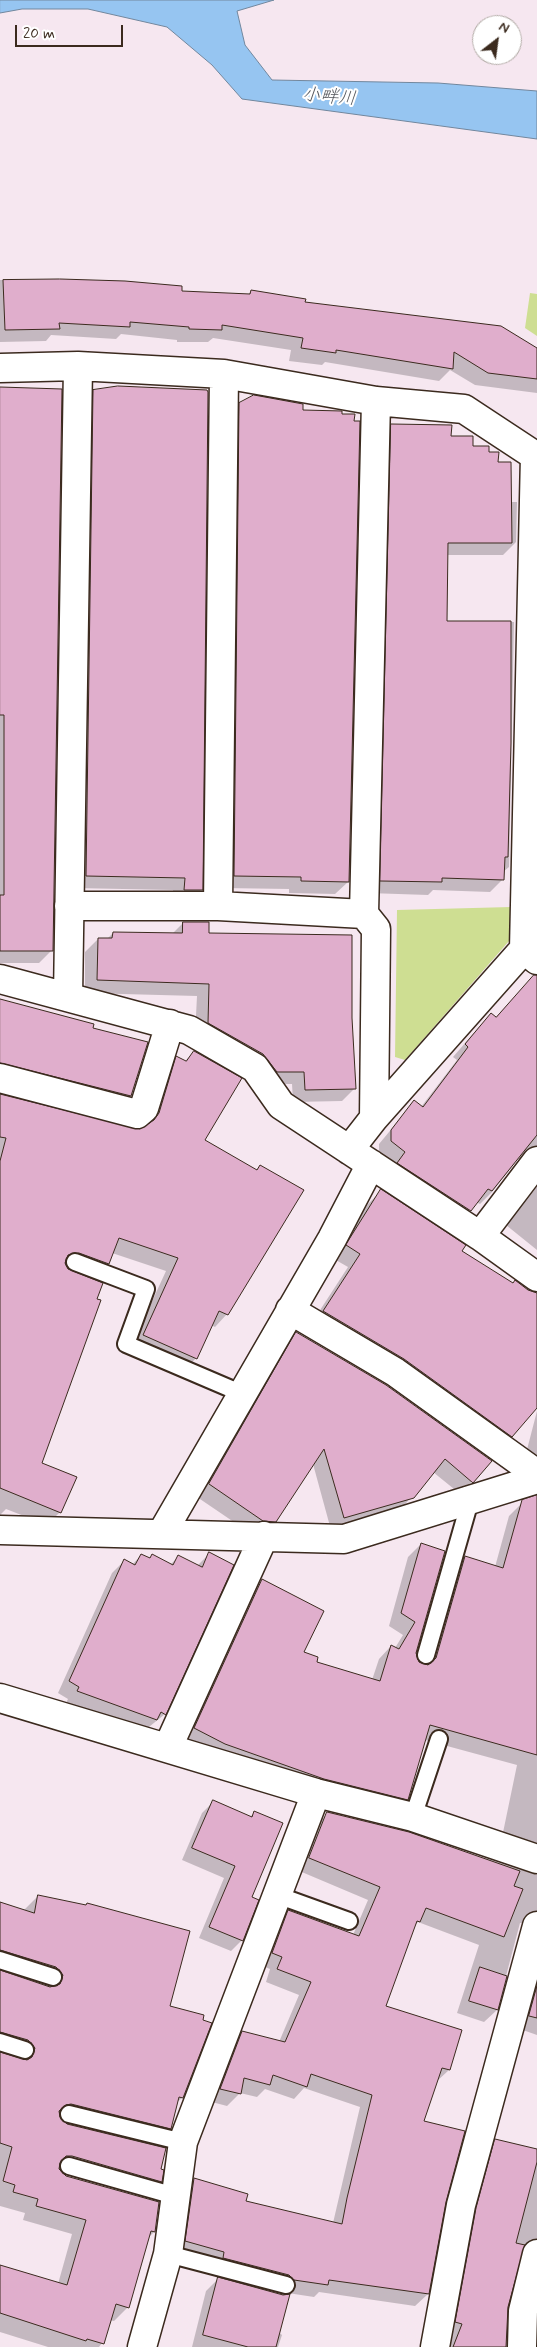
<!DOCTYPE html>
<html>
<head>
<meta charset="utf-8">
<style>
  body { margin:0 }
  #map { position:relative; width:537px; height:2347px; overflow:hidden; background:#f6e7f0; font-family:Mynerve,sans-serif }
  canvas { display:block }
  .north { position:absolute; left:472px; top:15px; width:50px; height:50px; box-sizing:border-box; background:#fff; border:1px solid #b1aaa5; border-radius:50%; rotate:30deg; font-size:14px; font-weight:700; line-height:20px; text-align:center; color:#3b2a1e }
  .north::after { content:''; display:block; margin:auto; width:18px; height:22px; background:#3b2a1e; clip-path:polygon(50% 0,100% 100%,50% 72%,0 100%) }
  .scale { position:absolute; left:15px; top:25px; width:108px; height:22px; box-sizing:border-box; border:2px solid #3b2a1e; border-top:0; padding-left:6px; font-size:15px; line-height:18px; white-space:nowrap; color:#3b2a1e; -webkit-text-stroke:4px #fff; paint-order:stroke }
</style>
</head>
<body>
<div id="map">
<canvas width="537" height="2347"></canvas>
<div class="north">N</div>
<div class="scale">20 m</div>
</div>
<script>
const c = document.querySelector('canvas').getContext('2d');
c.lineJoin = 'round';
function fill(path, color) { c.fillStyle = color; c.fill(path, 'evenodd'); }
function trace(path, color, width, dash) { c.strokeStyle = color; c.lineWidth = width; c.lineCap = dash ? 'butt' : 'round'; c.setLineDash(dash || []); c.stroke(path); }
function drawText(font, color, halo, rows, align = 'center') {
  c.font = font + ' Mynerve,"Klee One",sans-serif'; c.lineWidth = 4; c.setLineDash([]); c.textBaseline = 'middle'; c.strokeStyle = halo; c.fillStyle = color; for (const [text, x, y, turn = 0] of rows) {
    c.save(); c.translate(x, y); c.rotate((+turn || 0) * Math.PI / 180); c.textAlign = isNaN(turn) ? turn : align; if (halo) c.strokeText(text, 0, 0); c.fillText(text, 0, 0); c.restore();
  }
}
const green = new Path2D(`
  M530 293 537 294V336L525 328Z
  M511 907 509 941 405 1060 395 1057 397 910Z`);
const water = new Path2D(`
  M0 0H274L237 11 245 45 272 80 438 83 537 91V139L242 99 212 65 167 27 88 9H22L0 13Z`);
const shadow = new Path2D(`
  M0 280H61L180 293 248 295 251 291 537 350V393L475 385 450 370 439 381 325 362 322 365 289 361 291 350 213 338 208 342H177V340L121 334 116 339 51 335 46 341 0 342Z
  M0 389 52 950 39 963H0Z
  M94 391 201 890 189 903H172L173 890 73 888 81 404Z
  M240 404 348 882 335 894 289 893V889L222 888 227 417Z
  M392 425 450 437 488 453 497 463 510 502H517L516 542 503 555H446L445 622H514L509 867 503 872V879L490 892 433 890 428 895 368 893 379 438Z
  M183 923 208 934 351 1018 355 1088 342 1101 293 1102 292 1084H264L195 1035 197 996 85 993V952L98 939H107L113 933 172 934Z
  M537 976V1165L525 1158 518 1159 492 1192 480 1204 476 1202 457 1223 379 1154V1144L414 1102 421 1107 457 1060 453 1057 479 1027 491 1015 495 1018Z
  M0 1000 92 1029 130 1096 118 1108 0 1077Z
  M194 1052 203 1140 256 1170 260 1166 227 1314 215 1327 211 1325 196 1358 184 1371 131 1347 166 1271 112 1253 108 1264 96 1276 64 1264 40 1463 60 1512 47 1525 6 1509 0 1515V1095L140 1131 147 1126 164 1070 177 1058 184 1062Z
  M537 1185V1250L506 1225Z
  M381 1191 461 1251 516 1286H521L537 1295V1406L499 1449 311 1324 348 1267 334 1259 368 1204Z
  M297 1333 483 1471 469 1484 454 1489 433 1472 400 1510 331 1530 313 1464 275 1521 262 1534 250 1533 197 1497 284 1346Z
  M537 1411V1460L523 1465Z
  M521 1504 537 1508V1862L500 1847 517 1765 425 1740 407 1799 395 1812 182 1741 249 1593 262 1581 302 1653 315 1662 372 1680 379 1659 391 1646 395 1648 403 1635 389 1626 408 1557 421 1544 415 1653 418 1663 425 1665 452 1570 465 1558 495 1567 509 1516Z
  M209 1554 165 1714 144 1731 66 1703 68 1699 58 1693 112 1573 124 1561 132 1565 141 1555 170 1565 178 1557 197 1566Z
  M213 1802 250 1817 254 1813 250 1898 242 1940 231 1951 199 1938 224 1878 182 1860 202 1813Z
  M328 1813 408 1833 537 1875V1930L529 1923H520L497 2010 484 2022 457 2013 479 1945 418 1922 414 1927 385 2006 461 2031 449 2070 436 2082 422 2122 444 2202 428 2294 415 2306 319 2292 314 2297 281 2292 174 2254 182 2192 194 2180 244 2202 333 2223 360 2107 304 2088 294 2099 265 2089 257 2097 240 2093 227 2106 208 2101 230 2045 242 2032 279 2042 299 1995 266 1982 270 1969 260 1965 276 1924 288 1912 353 1935 368 1900 297 1870 315 1826Z
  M38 1896 168 2007 182 2098 176 2103 170 2128 156 2142 60 2119 61 2122 159 2170 161 2181 147 2195 60 2171 66 2177 158 2203 154 2232 147 2239 128 2307 114 2321 109 2320 102 2343 99 2347H48L0 2332V2266L58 2284 72 2234 23 2220 25 2213 0 2206V2054L16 2059 17 2057 0 2050V1972L40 1985 41 1982 0 1968V1903L23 1911Z
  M537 1955V2035L517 2028Z
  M496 2140 537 2151V2258L528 2251H520L506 2310 507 2347H446L483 2153Z
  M218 2279 282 2335 278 2347H192L206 2291Z
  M537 2284V2347H526Z`);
const building = new Path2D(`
  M60 279 125 281 182 286V291L250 294 251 290 306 299 305 302 501 326 537 348V379L488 373 454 352 453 369 336 350V353L301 348 303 338 222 325V330L189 329V327L130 322V327L59 323 60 329 5 330 3 280Z
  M118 386 207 390 208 392 203 890H184L185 878 86 876 93 390Z
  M0 387 62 389 53 951H0V895H4V715H0Z
  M254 395 303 404V410L342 411V414H355L354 421H360L349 882 301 881V877L234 876 239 403Z
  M391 424 452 425 451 436H473V446H489V452H499L498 462H511L512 543H448L447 621H511V743L508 857H505L504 880 442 878V882L380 881Z
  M183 922H209V933L352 935V1018L356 1089 305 1090 304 1072H277L263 1054 208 1023 209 984 97 980 98 938H112L113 932 182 933Z
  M534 975H537V1135L492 1191 488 1189 471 1211 397 1163 405 1152 391 1141V1130L414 1100 423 1107 468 1047 465 1044 491 1013 496 1017Z
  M0 999 94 1024 93 1028 148 1042 131 1096 0 1063Z
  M194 1051 242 1078 205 1140 257 1170 260 1165 304 1190 228 1315 219 1311 197 1359 143 1335 178 1258 119 1238 109 1264 79 1253 68 1255 65 1263 68 1269 103 1283 97 1299 101 1300 42 1463 77 1477 61 1513 0 1488V1161L6 1138 0 1137V1094L140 1129 154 1120 159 1113 176 1056 186 1061Z
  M381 1189 466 1245 462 1251 513 1283 515 1280 528 1290 537 1293V1408L512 1437 404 1359 323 1311 360 1254 346 1245Z
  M296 1332 386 1385 492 1461 473 1483 445 1459 414 1498 344 1518 324 1449 276 1522 263 1521 209 1484Z
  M537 1495V1755L430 1725 408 1800 324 1779 225 1744 194 1728 262 1579 324 1611 304 1652 318 1657 317 1662 380 1681 391 1645 399 1649 415 1622 401 1613 421 1543 445 1551 416 1653 419 1662 428 1665 436 1658 465 1556 503 1568 522 1500Z
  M209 1552 234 1565 166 1715 161 1712 157 1720 77 1691 79 1687 69 1681 124 1559 135 1565 141 1554 150 1558 152 1554 173 1565 178 1555 202 1567Z
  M213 1800 252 1817 254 1811 283 1823 252 1897 259 1900 243 1941 209 1927 235 1866 192 1848Z
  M327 1812 409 1832 520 1871 514 1886 523 1889 504 1937 426 1908 420 1922 417 1921 386 2006 462 2030 450 2070 442 2068 424 2121 465 2131 446 2202 429 2294 329 2280 328 2285 294 2280 289 2275 223 2258 224 2252 185 2241 194 2178 248 2194 246 2201 342 2224 347 2198 372 2095 311 2074 307 2087 273 2075 270 2085 244 2078 241 2094 220 2089 242 2031 285 2042 311 1982 277 1969 282 1957 272 1953 288 1910 359 1936 380 1887 309 1858Z
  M38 1895 86 1905 87 1903 190 1931 170 2006 204 2015 203 2020 212 2023 183 2098 179 2097 171 2129 71 2104 66 2105 59 2111 60 2117 67 2124 166 2148 161 2169 164 2170 162 2182 72 2156H66L60 2163 59 2169 66 2176 159 2202 155 2232 151 2231 129 2308 116 2304 104 2344 87 2339 86 2341 0 2313V2265L67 2285 86 2220 36 2206 38 2199 13 2192 15 2185 3 2181 12 2147 0 2143V2052L27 2060 32 2057 35 2048 28 2040 0 2032V1970L50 1987 60 1984 63 1975 56 1967 0 1950V1902L34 1913Z
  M480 1967 507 1976 498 2010 469 2001Z
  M537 1986V2018L529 2016Z
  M495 2139 537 2149V2162L516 2243 525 2245 508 2307 506 2347H453L462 2324 455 2322 476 2208Z
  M218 2277 283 2295 290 2294 276 2347H248L203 2335Z`);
const lane = new Path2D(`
  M75 1262 146 1289 126 1344 243 1394
  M426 1655 470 1501
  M413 1817 439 1739
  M277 1895 349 1921
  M0 1960 53 1977
  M0 2042 25 2050
  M69 2114 183 2142
  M69 2166 175 2196
  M168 2254 286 2285`);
const street = new Path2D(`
  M0 368 78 366 224 374 376 401 464 409 537 457
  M535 455 524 949 537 960
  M69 906H218L364 914
  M218 906 224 374
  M0 979 189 1030 255 1068 281 1105 480 1236 537 1277
  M68 997 78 366
  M0 1078 137 1114 144 1108 170 1024
  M374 1118 376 929 364 914 376 401
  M349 1150 374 1118 524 949 537 940
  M480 1236 537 1161
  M290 1310 395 1372 537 1474
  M0 1530 344 1539 537 1479
  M162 1533 332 1239 371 1164
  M0 1698 316 1793 413 1817 537 1859
  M168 1747 264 1536
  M142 2347 168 2254 183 2142 316 1793
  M435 2347 461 2205 537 1926
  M522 2347 523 2311 537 2254`);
const waterNames = [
  ["小畔川",329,98,5]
];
fill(green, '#cede92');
fill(water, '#96c5f1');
trace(water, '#72879d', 1);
fill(shadow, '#0003');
fill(building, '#e0aecc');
trace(building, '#3b2a1e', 1);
trace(lane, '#3b2a1e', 20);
trace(street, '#3b2a1e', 31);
trace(lane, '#fff', 16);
trace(street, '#fff', 28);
drawText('italic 18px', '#56585d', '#fff', waterNames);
</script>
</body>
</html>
